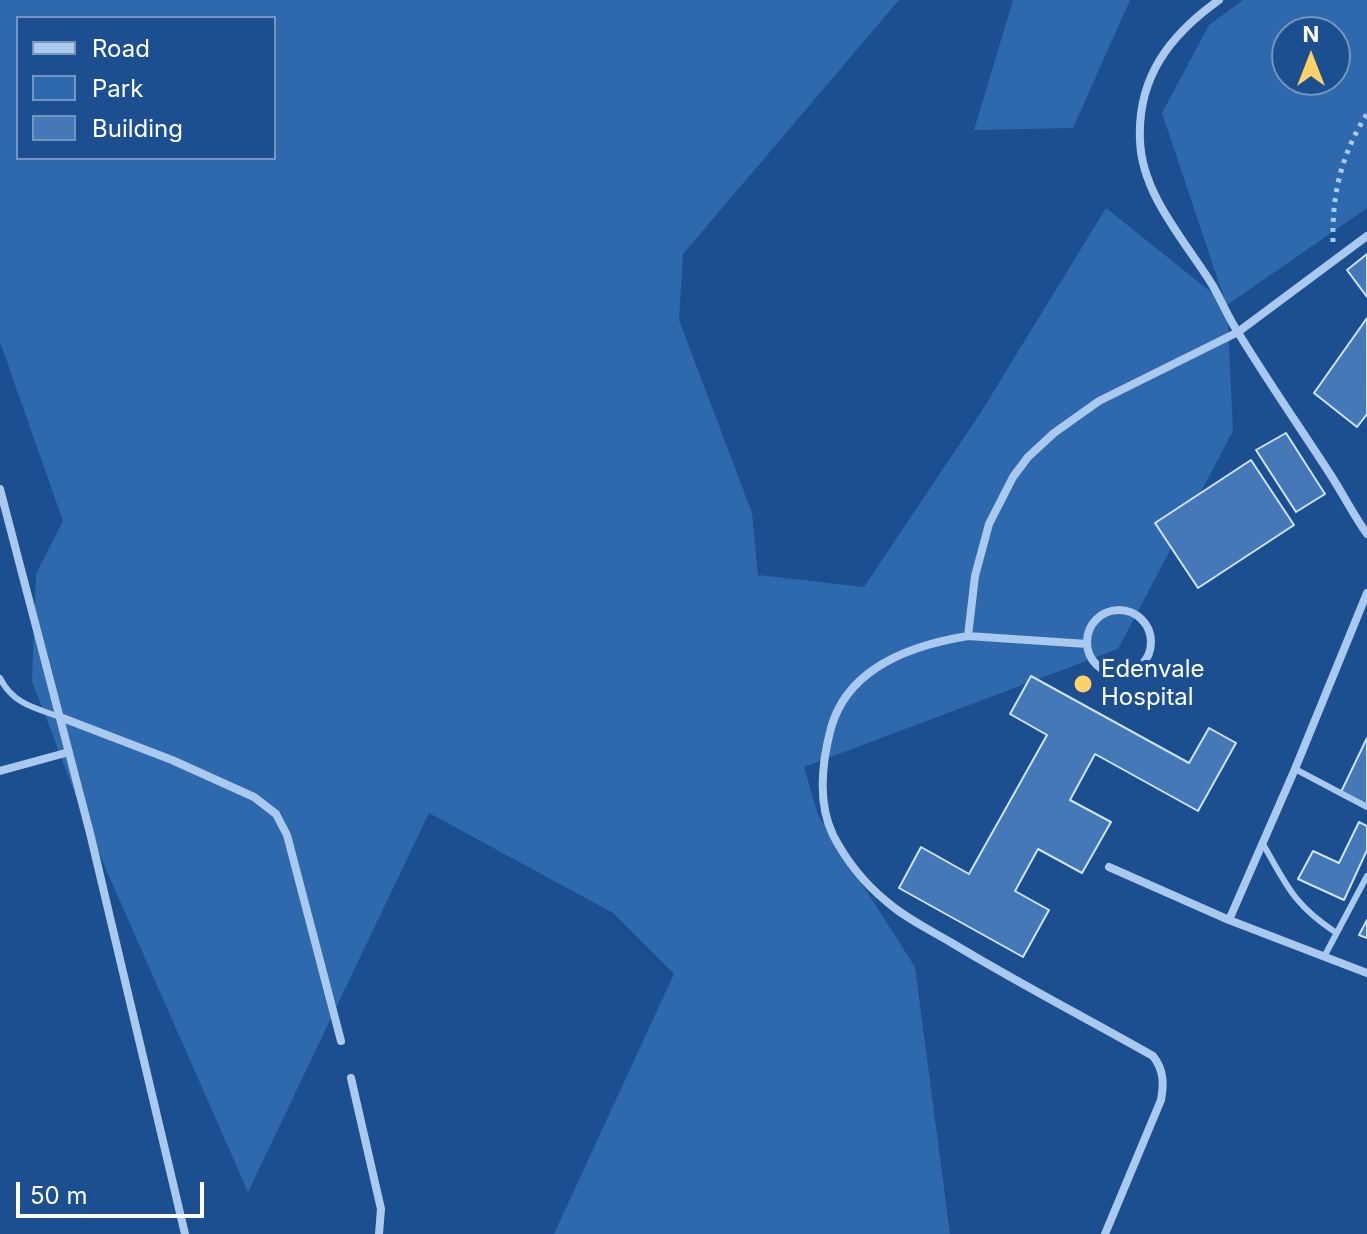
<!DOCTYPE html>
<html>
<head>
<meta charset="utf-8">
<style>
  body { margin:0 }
  #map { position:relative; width:1367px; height:1234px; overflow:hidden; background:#1b4f8f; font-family:Inter,sans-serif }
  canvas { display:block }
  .legend { position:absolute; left:16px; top:16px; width:260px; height:144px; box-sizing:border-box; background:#1b4f8f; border:2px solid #7695bc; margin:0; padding:10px 14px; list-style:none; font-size:24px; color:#fff }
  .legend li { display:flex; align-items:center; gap:16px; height:40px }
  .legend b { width:40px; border:2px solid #7695bc }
  .north { position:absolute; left:1271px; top:16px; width:80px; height:80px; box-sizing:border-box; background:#1b4f8f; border:2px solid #7695bc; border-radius:50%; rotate:0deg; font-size:22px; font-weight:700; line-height:32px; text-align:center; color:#fff }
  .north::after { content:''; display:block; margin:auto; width:28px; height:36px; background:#ffd166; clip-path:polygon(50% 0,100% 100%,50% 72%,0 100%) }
  .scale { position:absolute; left:16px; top:1182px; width:188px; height:36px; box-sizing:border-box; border:4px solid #fff; border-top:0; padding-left:10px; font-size:24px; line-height:28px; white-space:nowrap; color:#fff; -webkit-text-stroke:6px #1b4f8f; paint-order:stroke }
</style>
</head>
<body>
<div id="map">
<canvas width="1367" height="1234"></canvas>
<ul class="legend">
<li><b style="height:10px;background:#a9c9ee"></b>Road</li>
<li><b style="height:22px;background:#2e69ad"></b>Park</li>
<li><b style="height:22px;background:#4478b7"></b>Building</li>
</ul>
<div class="north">N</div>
<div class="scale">50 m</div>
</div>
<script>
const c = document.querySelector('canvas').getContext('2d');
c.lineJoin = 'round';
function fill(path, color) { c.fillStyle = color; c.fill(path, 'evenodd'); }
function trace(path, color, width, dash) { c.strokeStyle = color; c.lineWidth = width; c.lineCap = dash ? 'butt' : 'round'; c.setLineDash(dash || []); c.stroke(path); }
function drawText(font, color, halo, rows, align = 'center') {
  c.font = font + ' Inter,sans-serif'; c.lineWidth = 8; c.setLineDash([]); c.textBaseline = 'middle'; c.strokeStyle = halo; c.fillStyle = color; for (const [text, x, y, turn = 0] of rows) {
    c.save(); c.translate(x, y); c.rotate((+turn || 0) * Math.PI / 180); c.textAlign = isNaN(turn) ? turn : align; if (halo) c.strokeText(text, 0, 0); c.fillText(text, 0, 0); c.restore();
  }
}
const green = new Path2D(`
  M0 0H899L683 254 679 320 752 513 758 575 864 587 981 412 1106 208 1226 304 1162 113 1209 25 1243 0H1367V208L1227 305 1233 431 1118 649 804 767 818 815 915 967 950 1234H554L674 974 613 913 429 813 248 1192 90 833 32 681 36 574 63 521 0 342ZM18 18H274V158H18ZM1287 32H1335V80H1287Z
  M1013 0H1130L1073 128 974 130Z`);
const building = new Path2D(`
  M1367 254V297L1347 270Z
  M1367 318V414L1357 427 1314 393Z
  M1286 433 1325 494 1296 512 1256 450Z
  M1251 460 1294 525 1198 588 1155 523Z
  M1031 676 1189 763 1209 728 1236 743 1198 811 1095 754 1070 800 1111 822 1082 873 1038 849 1015 891 1049 910 1023 957 899 888 921 847 969 874 1047 735 1010 714Z
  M1367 738V805L1341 792Z
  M1359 822 1367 826V850L1344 900 1298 879 1313 851 1339 863Z
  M1367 920V938L1359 935Z`);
const path = new Path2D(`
  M1333 242C1332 194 1341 155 1367 114`);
const service = new Path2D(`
  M0 678C13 704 35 708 60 717
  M1295 769 1367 807
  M1263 844C1287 886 1294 905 1335 932
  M1324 957 1367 876`);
const minor = new Path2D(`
  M1219 0C1170 35 1137 77 1140 141 1142 195 1186 242 1213 286 1222 302 1229 319 1239 334 1269 383 1301 429 1332 477 1344 496 1354 516 1367 534
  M0 489 90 833 185 1234
  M1087 642a32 32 0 1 1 64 0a32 32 0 1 1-64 0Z
  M968 636C912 645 848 667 831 728 822 762 817 802 833 835 846 860 864 883 886 901 905 918 930 930 952 943 1018 983 1086 1018 1153 1056 1164 1070 1164 1084 1161 1100L1105 1234
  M1087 644 968 636 975 576 989 524 1013 477 1028 457 1054 433 1099 401 1238 332 1367 236
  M60 717 172 760 254 797 276 814 287 835 341 1041
  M0 771 69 752
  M1109 867 1229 920 1367 973
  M1229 920 1295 769 1367 593
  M351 1078 381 1209 379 1234`);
const markers = [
  [1083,684,10,"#ffd166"]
];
const poiNames = [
  ["Edenvale",1101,670],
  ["Hospital",1101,698]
];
fill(green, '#2e69ad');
fill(building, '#4478b7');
trace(building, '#cfe3fa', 2);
trace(path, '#a9c9ee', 5, [4, 6]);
trace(service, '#a9c9ee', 6);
trace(minor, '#a9c9ee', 8);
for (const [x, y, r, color] of markers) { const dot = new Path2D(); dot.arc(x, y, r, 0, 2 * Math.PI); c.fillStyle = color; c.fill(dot); trace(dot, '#1b4f8f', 3); }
drawText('24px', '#fff', '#1b4f8f', poiNames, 'left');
</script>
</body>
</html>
